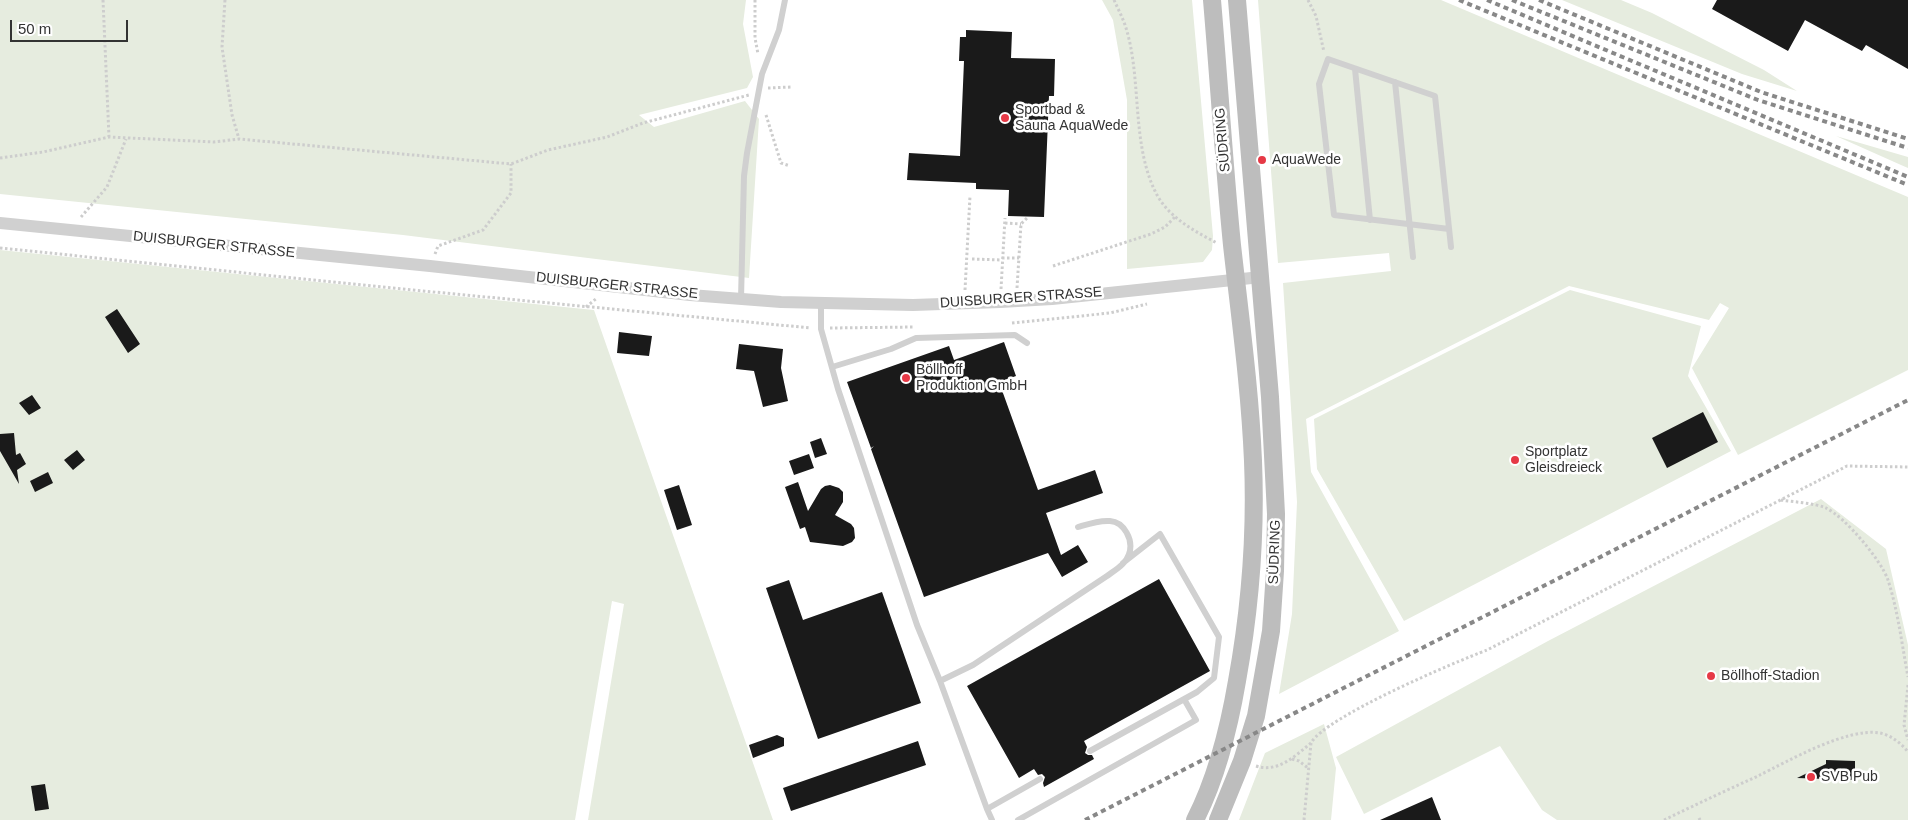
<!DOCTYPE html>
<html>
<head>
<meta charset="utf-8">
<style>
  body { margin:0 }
  #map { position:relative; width:1908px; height:820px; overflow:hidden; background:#fff; font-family:Helvetica,sans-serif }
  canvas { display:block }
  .scale { position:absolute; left:10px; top:20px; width:118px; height:22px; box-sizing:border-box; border:2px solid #333; border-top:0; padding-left:6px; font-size:15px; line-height:18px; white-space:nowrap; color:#333; -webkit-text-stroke:4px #fff; paint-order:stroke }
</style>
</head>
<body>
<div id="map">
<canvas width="1908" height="820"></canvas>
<div class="scale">50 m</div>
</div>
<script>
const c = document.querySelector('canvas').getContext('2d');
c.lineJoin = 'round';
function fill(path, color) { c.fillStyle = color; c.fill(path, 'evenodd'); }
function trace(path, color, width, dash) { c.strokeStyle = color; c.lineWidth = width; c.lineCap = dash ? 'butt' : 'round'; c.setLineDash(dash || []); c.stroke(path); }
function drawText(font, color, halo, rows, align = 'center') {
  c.font = font + ' Helvetica,sans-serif'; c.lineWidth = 5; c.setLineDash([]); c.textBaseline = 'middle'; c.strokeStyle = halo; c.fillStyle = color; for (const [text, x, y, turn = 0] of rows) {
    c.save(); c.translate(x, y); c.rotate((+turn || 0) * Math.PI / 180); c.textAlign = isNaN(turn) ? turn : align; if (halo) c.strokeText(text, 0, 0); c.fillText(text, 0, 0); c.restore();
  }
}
const green = new Path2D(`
  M0 0H746L743 24 753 77 747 88 639 115 654 127 745 101 759 119 749 278 403 235 0 194Z
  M1102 0H1192L1213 236 1212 250 1203 262 1127 269V100L1113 20Z
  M1258 0H1441L1908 197V370L1738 455 1692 368 1729 308 1720 303 1709 320 1569 286 1306 419 1311 472 1399 631 1279 694 1292 614 1297 502 1283 283 1391 271 1389 253 1278 263Z
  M1562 0H1621L1652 13 1764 70 1797 91 1742 74Z
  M1836 136 1908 157V168L1901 165Z
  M0 250 594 310 773 820H588L624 604 612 601 575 820H0Z
  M1570 290 1701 326 1688 376 1731 451 1404 621 1317 469 1314 419Z
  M1821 499 1886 549 1908 645V820H1557L1542 810 1500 746 1364 814 1336 757 1548 641Z
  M1324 724 1336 768 1331 820H1239L1265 753Z`);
const building = new Path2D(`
  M1717 0H1908V69L1866 45 1862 51 1805 20 1788 51 1712 9Z
  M966 30 1012 32 1011 58 1055 59 1054 96H1049L1044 217 1008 216 1009 190 976 189V183L907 180 909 153 960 156 964 61H959L960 37H966Z
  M117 309 140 344 128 353 105 317Z
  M619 332 652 336 649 356 617 353Z
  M1004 342 1016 376 999 382 1038 490 1095 470 1103 493 1046 513 1061 555 1078 545 1088 562 1062 577 1048 553 924 597 871 449 874 446 871 448 847 382 949 346 954 360Z
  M739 344 783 349 781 368 788 401 763 407 754 371 736 369Z
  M32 395 41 408 29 415 19 403Z
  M1703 412 1718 442 1667 468 1652 438Z
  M14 433 16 455 20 453 26 464 17 470 19 484 0 451V434Z
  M821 438 827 454 815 458 810 442Z
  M77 450 85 460 73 470 64 460Z
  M809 454 814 468 794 475 789 461Z
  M48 472 53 483 35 492 30 481Z
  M798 482 808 511 821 489 825 486 830 485 839 488 843 492V502L835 515 851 524 854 528 855 538 852 542 843 546 810 542 805 527 800 529 785 487Z
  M679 485 692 525 677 530 664 490Z
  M1159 579 1210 671 1084 741 1087 747 1085 753 1088 755H1092L1094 759 1044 787 1043 783 1045 777 1042 774 1038 775 1034 769 1019 778 967 686Z
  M789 580 803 620 882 592 921 703 818 739 766 588Z
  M777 735 784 738V746L753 758 749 745Z
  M918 741 926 765 791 811 783 788Z
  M1826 760 1855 761V780L1797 778 1826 764Z
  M45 784 49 809 35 811 31 786Z
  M1432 797 1441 820H1380Z`);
const path = new Path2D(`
  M103 0 109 137
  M225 0 222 47 232 115 239 139
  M755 0V38L758 54
  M1114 0C1118 9 1123 18 1126 28 1142 79 1131 144 1156 193 1168 217 1194 231 1217 243
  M1308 0 1316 16 1324 52
  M768 88 791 87
  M766 115 781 163 790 166
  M0 158 43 152 109 137 214 142 239 139 511 164 548 150 607 137 643 123 749 95
  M81 217 107 187 126 139
  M1005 223 1021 224
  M0 248 392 288 811 328
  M435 254 438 246 483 230 511 193V164
  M1002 258H1019
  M972 259 1002 260
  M1053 266 1151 234 1165 227 1175 217
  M1017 288 1021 224 1028 217
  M1001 289 1005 218
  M965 290 970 196
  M586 307 597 298
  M1012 323 1110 313 1147 304
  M830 328 914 327
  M1781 500C1794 502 1814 503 1826 508 1845 517 1881 560 1888 580 1898 611 1902 645 1908 677
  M1908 685 1904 725 1908 740
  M1292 759 1299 761 1308 768
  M1256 766C1278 773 1295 756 1311 743
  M1699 818 1700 820
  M1304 820 1311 743C1325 717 1455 662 1487 650L1847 466 1908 467
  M1664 820C1695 805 1727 790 1758 776 1788 761 1848 727 1880 733 1891 735 1902 744 1908 752`);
const lane = new Path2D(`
  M1355 69 1370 220
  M1395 82 1413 257
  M1449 229 1334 215 1319 84 1328 59 1435 96 1451 247
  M741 299 744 176 747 153 762 74 779 30 785 0
  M821 303V329L838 389 917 625 940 681 987 809 1040 779
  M832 367 891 349 916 338 1015 335 1027 343
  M940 681 973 665 1107 576C1115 570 1126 564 1129 554 1134 540 1124 522 1110 521 1099 520 1088 524 1078 527
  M1090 751 1197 692 1214 678 1219 637 1160 534 1123 563
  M987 809 992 820
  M1018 820 1196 720 1184 699`);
const street = new Path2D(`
  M0 223 430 266 690 295 781 302 913 305 1000 302 1052 299 1261 277`);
const secondary = new Path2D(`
  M1195 820C1217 777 1229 728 1237 681 1250 609 1256 534 1253 461 1250 389 1240 317 1232 245 1224 164 1219 82 1212 0
  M1218 820 1242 761 1256 716 1271 631 1275 571 1276 514 1270 397 1237 0`);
const rail = new Path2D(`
  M1459 0 1908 185
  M1487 0 1908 177
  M1512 0 1758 100 1908 148
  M1539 0 1761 92 1908 139
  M1085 820 1908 400`);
const markers = [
  [1005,118,5,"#e63946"],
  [1262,160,5,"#e63946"],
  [906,378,5,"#e63946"],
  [1515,460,5,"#e63946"],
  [1711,676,5,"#e63946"],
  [1811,777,5,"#e63946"]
];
const poiNames = [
  ["Sportbad &",1015,110],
  ["Sauna AquaWede",1015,126],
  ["AquaWede",1272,160],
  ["Böllhoff",916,370],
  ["Produktion GmbH",916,386],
  ["Sportplatz",1525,452],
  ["Gleisdreieck",1525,468],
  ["Böllhoff-Stadion",1721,676],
  ["SVB Pub",1821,777]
];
const streetNames = [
  ["SÜDRING",1223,140,-95],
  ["DUISBURGER STRASSE",214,245,6],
  ["DUISBURGER STRASSE",617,286,6],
  ["DUISBURGER STRASSE",1021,298,-4],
  ["SÜDRING",1275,552,-88]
];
fill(green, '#e6ecdf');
fill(building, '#1a1a1a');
trace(path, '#cdcdcd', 3, [2.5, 2.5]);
trace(lane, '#d0d0d0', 6);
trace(street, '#d0d0d0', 12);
trace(secondary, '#bdbdbd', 18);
trace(rail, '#888', 4, [5, 4]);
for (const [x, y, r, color] of markers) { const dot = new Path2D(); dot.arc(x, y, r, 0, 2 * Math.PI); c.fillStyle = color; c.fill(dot); trace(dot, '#fff', 2); }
drawText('14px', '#333', '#fff', poiNames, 'left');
drawText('14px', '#333', '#fff', streetNames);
</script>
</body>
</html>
